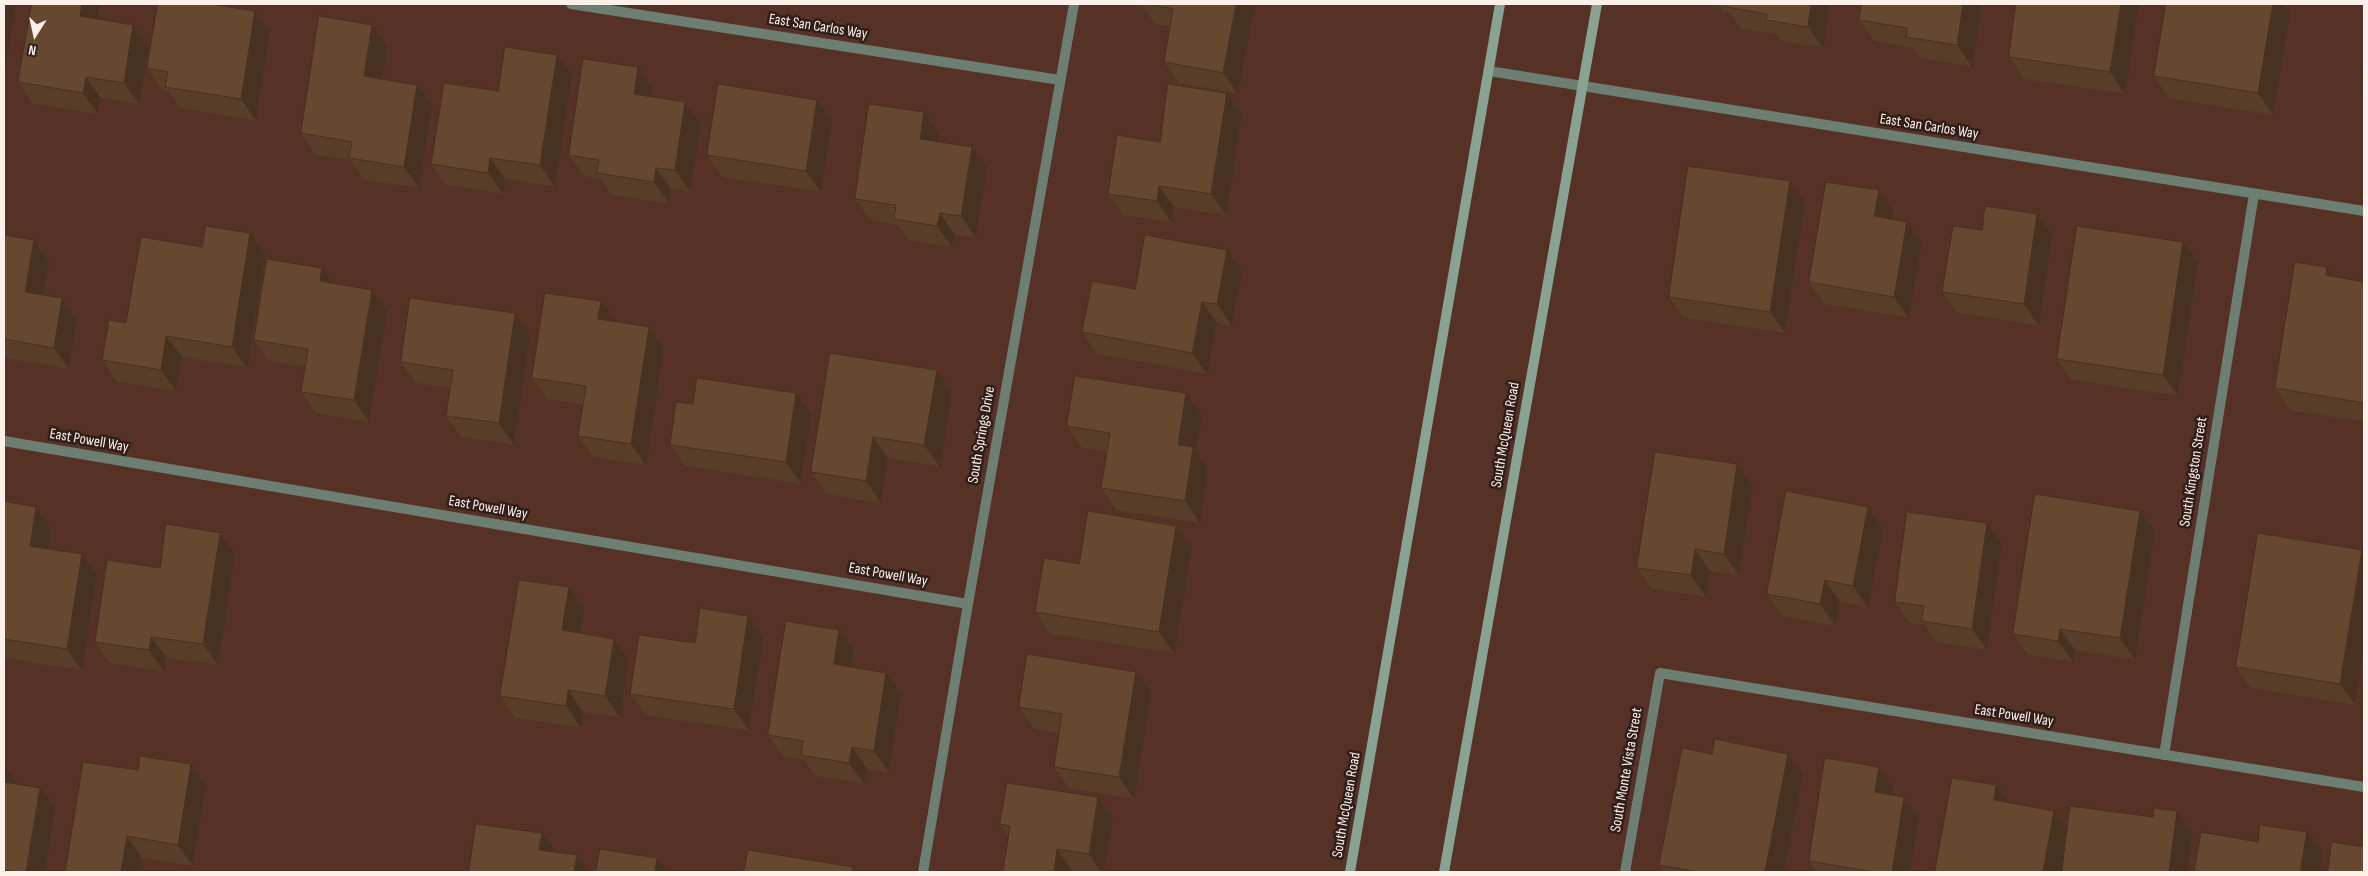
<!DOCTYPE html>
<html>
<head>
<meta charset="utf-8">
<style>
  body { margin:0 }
  #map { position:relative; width:2368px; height:876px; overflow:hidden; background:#553126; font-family:"Sofia Sans Condensed",sans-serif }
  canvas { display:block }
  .frame { position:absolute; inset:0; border:5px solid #fdefea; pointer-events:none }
  .north { position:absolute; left:10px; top:10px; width:50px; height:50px; -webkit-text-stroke:4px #2f1e19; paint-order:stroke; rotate:190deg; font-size:14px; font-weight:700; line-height:20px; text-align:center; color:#fdefea }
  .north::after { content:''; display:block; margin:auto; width:18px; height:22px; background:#fdefea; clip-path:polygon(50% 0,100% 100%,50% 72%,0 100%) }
</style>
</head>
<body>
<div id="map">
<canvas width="2368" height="876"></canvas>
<div class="frame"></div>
<div class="north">N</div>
</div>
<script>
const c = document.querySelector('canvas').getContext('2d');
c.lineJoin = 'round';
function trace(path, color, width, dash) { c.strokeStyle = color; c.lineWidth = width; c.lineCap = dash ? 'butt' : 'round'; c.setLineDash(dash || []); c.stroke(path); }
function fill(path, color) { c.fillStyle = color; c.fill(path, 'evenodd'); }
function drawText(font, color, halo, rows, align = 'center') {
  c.font = font + ' "Sofia Sans Condensed",sans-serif'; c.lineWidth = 5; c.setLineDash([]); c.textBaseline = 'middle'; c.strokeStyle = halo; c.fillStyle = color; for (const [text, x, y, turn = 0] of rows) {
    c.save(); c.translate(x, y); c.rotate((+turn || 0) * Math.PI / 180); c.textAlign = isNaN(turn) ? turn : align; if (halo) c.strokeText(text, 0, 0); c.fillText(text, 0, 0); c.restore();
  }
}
const street = new Path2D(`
  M571 4 1060 80
  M1489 71 2364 211
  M4 441 968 604
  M2164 755 2254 194
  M923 872 968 604 1074 4
  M1625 872 1660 673 2364 787`);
const secondary = new Path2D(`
  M1350 872 1500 4
  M1444 872 1597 4`);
const wall = new Path2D(`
  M100 4 98 19 133 25 149 46 139 104 101 98 98 114 33 104 18 82Z
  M1141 4H1255L1238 94 1179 83 1164 62 1170 27 1155 24Z
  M1717 4H1830L1823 48 1781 41 1776 34 1741 29 1730 13 1723 12Z
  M1982 4 1972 67 1921 58 1913 48 1874 41 1859 20Z
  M2139 4 2125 94 2024 79 2009 57Z
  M2290 13 2273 115 2169 98 2154 76Z
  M372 25 387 46 382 79 417 85 432 106 419 188 364 180 350 160 316 155 301 133Z
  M270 33 256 121 180 108 168 91 162 90 147 68Z
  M638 67 653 89 652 97 685 102 701 124 690 192 671 189 669 204 612 195 601 179 584 176 569 155Z
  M572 76 555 187 505 179 503 194 446 185 431 164 498 91Z
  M1227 93 1242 115 1226 215 1174 207 1172 223 1123 215 1108 194 1160 142Z
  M817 100 832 121 821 192 722 177 707 155Z
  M924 112 939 134 938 142 987 168 976 238 955 235 952 247 909 240 898 225 870 220 855 199Z
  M1790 181 1805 202 1785 333 1684 318 1669 297Z
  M1879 190 1894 212 1893 219 1922 243 1909 318 1824 304 1809 282Z
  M1982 230 2052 236 2039 326 1958 313 1942 292Z
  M250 233 265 254 247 368 182 357 176 391 117 382 102 360 126 323 202 247Z
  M4 235 34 240 49 262 43 295 62 298 77 320 69 369 4 358Z
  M2183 242 2198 263 2178 396 2072 380 2057 359Z
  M2327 267 2334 277 2364 282V422L2290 410 2275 388Z
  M1242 271 1232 326 1217 323 1207 374 1097 354 1082 332 1135 289Z
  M333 283 372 290 387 311 369 422 316 413 301 392 305 367 269 361 254 340Z
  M515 313 530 335 514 445 461 437 446 416 450 388 416 383 401 362Z
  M615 322 664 349 646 465 593 457 578 436 583 405 547 399 532 378Z
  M937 370 952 392 940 467 888 458 881 503 826 494 811 472Z
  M1186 393 1202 415 1196 451 1208 469 1200 523 1116 510 1101 488 1107 452 1082 448 1067 426Z
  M693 404 811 415 801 484 685 466 670 445Z
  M1753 486 1739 575 1710 571 1706 597 1652 589 1637 568Z
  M4 501 36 507 51 528 48 548 97 575 82 671 4 658Z
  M1868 507 1883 529 1868 608 1840 602 1835 626 1782 616 1767 594Z
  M1176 526 1192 547 1174 653 1050 634 1035 612Z
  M2155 532 2135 660 2075 650 2073 662 2028 655 2013 634Z
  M220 533 235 554 218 665 167 658 164 672 110 663 95 642 160 568Z
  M2002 544 1987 650 1936 642 1925 625 1910 623 1895 602Z
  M2364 553V649L2355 705 2251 688 2236 667Z
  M584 609 580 633 614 639 629 661 620 718 583 712 581 728 515 718 500 696Z
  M748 616 763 637 749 731 646 715 630 694 695 643Z
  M854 651 852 667 901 695 889 772 867 769 864 784 816 776 804 760 783 757 768 735Z
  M1136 672 1151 693 1134 799 1069 788 1054 767 1059 733 1034 729 1019 707Z
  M4 764 18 784 55 809 45 872H4Z
  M138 770 206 786 193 866 142 858 65 872Z
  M1803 775 1784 872H1664L1659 865Z
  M1894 789 1893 795 1904 797 1919 818 1910 872H1817L1809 861Z
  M1113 818 1104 872H1082L1072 871 1008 836 1000 824Z`);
const shadedWall = new Path2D(`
  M4 4H16L6 66 4 62Z
  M82 4H100L95 37 80 16Z
  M1236 4H1255L1238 94 1223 73Z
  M1811 4H1830L1823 48 1808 27Z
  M1963 4H1982L1972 67 1957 45Z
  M2121 4H2139L2125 94 2110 72Z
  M2273 4H2283L2290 13 2273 115 2258 93Z
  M255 11 270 33 256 121 241 99Z
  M133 25 149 46 139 104 124 83Z
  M372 25 387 46 379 98 364 76Z
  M557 55 572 76 555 187 540 165Z
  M638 67 653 89 649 116 634 94Z
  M86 77 101 98 98 114 83 93Z
  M417 85 432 106 419 188 404 167Z
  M1227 93 1242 115 1226 215 1211 194Z
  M817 100 832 121 821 192 806 171Z
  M685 102 701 124 690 192 675 170Z
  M924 112 939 134 935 161 920 139Z
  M972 147 987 168 976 238 961 216Z
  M490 158 505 179 503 194 488 173Z
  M656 168 671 189 669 204 654 182Z
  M1790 181 1805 202 1785 333 1770 312Z
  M1159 186 1174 207 1172 223 1157 201Z
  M1879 190 1894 212 1889 238 1874 216Z
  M940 213 955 235 952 247 937 226Z
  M2037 214 2052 236 2039 326 2024 304Z
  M1907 222 1922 243 1909 318 1894 297Z
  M250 233 265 254 247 368 232 347Z
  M34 240 49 262 40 314 25 292Z
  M2183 242 2198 263 2178 396 2163 375Z
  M1227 250 1242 271 1232 326 1217 304Z
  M2327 267 2342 289 2326 275Z
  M322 268 338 290 320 281Z
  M372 290 387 311 369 422 354 400Z
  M62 298 77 320 69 369 54 348Z
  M601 301 616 323 598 319Z
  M1202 302 1217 323 1207 374 1192 353Z
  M515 313 530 335 514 445 499 423Z
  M649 327 664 349 646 465 631 444Z
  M166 336 182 357 176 391 161 370Z
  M937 370 952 392 940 467 924 445Z
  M796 393 811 415 801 484 786 462Z
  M1186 393 1202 415 1196 451 1208 469 1200 523 1185 501 1178 445Z
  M873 437 888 458 881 503 866 481Z
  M1737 464 1753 486 1739 575 1724 554Z
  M36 507 51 528 45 567 30 546Z
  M1868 507 1883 529 1868 608 1853 586Z
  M2140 511 2155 532 2135 660 2120 638Z
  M1987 523 2002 544 1987 650 1972 629Z
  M1176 526 1192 547 1174 653 1159 632Z
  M220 533 235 554 218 665 203 644Z
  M1695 549 1710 571 1706 597 1691 575Z
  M2362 550 2364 553V649L2355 705 2340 684Z
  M82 554 97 575 82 671 67 649Z
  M1825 580 1840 602 1835 626 1820 604Z
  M569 587 584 609 577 652 562 630Z
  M748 616 763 637 749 731 734 709Z
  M2060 629 2075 650 2073 662 2058 641Z
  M839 630 854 651 849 686 834 664Z
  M151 637 167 658 164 672 149 650Z
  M614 639 629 661 620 718 605 696Z
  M1136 672 1151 693 1134 799 1119 777Z
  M886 673 901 695 889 772 874 751Z
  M568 690 583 712 581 728 566 706Z
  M852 747 867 769 864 784 849 763Z
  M1788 754 1803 775 1784 872H1765Z
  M4 764 18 784 4 787Z
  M191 764 206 786 193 866 178 845Z
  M1879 767 1894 789 1890 814 1875 792Z
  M1996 785 2011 807 1994 800Z
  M40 788 55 809 45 872H26Z
  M1098 797 1113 818 1104 872H1101L1089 854Z
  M1904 797 1919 818 1910 872H1892Z
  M2054 811 2070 833 2062 872H2043Z
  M2177 811 2192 833 2187 872H2169Z
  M2307 832 2322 854 2319 872H2300Z
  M542 833 557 855 539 850Z
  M127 836 142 858 140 872H121Z
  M1057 849 1072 871V872H1054Z
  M577 855 589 872H574Z
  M657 858 667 872H655Z
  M853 867 856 872H852Z`);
const building = new Path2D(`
  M32 4H82L80 16 133 25 124 83 86 77 83 93 18 82Z
  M158 4H211L255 11 241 99 165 87 168 72 147 68Z
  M1146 4H1236L1223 73 1164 62 1173 9Z
  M1727 4H1811L1808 27 1766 20 1767 14 1726 7Z
  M1862 4H1963L1957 45 1906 37 1907 28 1859 20Z
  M2016 4H2121L2110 72 2009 57Z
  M2166 4H2273L2258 93 2154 76Z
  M319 16 372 25 364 76 417 85 404 167 349 158 352 142 301 133Z
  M505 47 557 55 540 165 490 158 488 173 431 164 444 83 498 91Z
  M583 59 638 67 634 94 685 102 675 170 656 168 654 182 597 173 599 160 569 155Z
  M2364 71V81H2363Z
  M718 84 817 100 806 171 707 155Z
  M1168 84 1227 93 1211 194 1159 186 1157 201 1108 194 1117 135 1160 142Z
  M869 104 924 112 920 139 972 147 961 216 940 213 937 226 894 219 896 205 855 199Z
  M1688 166 1790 181 1770 312 1669 297Z
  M1826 182 1879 190 1874 216 1907 222 1894 297 1809 282Z
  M1985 206 2037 214 2024 304 1942 292 1953 226 1982 230Z
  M206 226 250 233 232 347 166 336 161 370 102 360 109 320 126 323 141 237 202 247Z
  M2077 226 2183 242 2163 375 2057 359Z
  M4 235 34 240 25 292 62 298 54 348 4 339Z
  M1145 235 1227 250 1217 304 1202 302 1192 353 1082 332 1092 281 1135 289Z
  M267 259 322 268 320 281 372 290 354 400 301 392 308 349 254 340Z
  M2295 262 2327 267 2326 275 2364 282V403L2275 388Z
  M545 293 601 301 598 319 649 327 631 444 578 436 586 386 532 378Z
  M410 298 515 313 499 423 446 416 453 370 401 362Z
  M830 353 937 370 924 445 873 437 866 481 811 472Z
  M1075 376 1186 393 1178 445 1193 447 1185 501 1101 488 1110 433 1067 426Z
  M697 378 796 393 786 462 670 445 676 402 693 404Z
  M1655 452 1737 464 1724 554 1695 549 1691 575 1637 568Z
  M1786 491 1868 507 1853 586 1825 580 1820 604 1767 594Z
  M2035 494 2140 511 2120 638 2060 629 2058 641 2013 634Z
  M4 501 36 507 30 546 82 554 67 649 4 639Z
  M1088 511 1176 526 1159 632 1035 612 1044 558 1079 564Z
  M1907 512 1987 523 1972 629 1921 621 1924 606 1895 602Z
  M166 524 220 533 203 644 151 637 149 650 95 642 107 560 160 568Z
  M2258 533 2362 550 2340 684 2236 667Z
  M519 580 569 587 562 630 614 639 605 696 568 690 566 706 500 696Z
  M700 608 748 616 734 709 630 694 639 635 695 643Z
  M786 621 839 630 834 664 886 673 874 751 852 747 849 763 801 755 803 741 768 735Z
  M1027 654 1136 672 1119 777 1054 767 1062 714 1019 707Z
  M1715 739 1788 754 1765 872H1699L1659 865 1682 748 1712 754Z
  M140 756 191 764 178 845 127 836 121 872H65L83 762 138 770Z
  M1825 758 1879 767 1875 792 1904 797 1892 872H1874L1809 861Z
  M1952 778 1996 785 1994 800 2054 811 2043 872H1935Z
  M4 782 40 788 26 872H16L4 870Z
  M1007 783 1098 797 1089 854 1057 849 1054 872H1003L1010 826 1000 824Z
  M2070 806 2153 817 2154 808 2177 811 2169 872H2062Z
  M476 824 542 833 539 850 577 855 574 872H469Z
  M2260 825 2307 832 2300 872H2194L2201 832 2258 842Z
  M2332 842 2364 847V872H2328Z
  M600 849 657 858 655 872H596Z
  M748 850 853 867 852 872H744Z`);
const streetNames = [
  ["East San Carlos Way",818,27,9],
  ["East San Carlos Way",1929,127,9],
  ["South Springs Drive",982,435,-80],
  ["South McQueen Road",1506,435,-80],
  ["East Powell Way",89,441,10],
  ["South Kingston Street",2194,472,-81],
  ["East Powell Way",488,508,10],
  ["East Powell Way",888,575,10],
  ["East Powell Way",2014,716,9],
  ["South Monte Vista Street",1627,770,-80],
  ["South McQueen Road",1347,805,-80]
];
trace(street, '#6d7e73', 10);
trace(secondary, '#88a392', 10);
fill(wall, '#583d28');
fill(shadedWall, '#473221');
fill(building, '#66472f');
trace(building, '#473221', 1);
drawText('15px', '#fdefea', '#2f1e19', streetNames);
</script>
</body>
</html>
